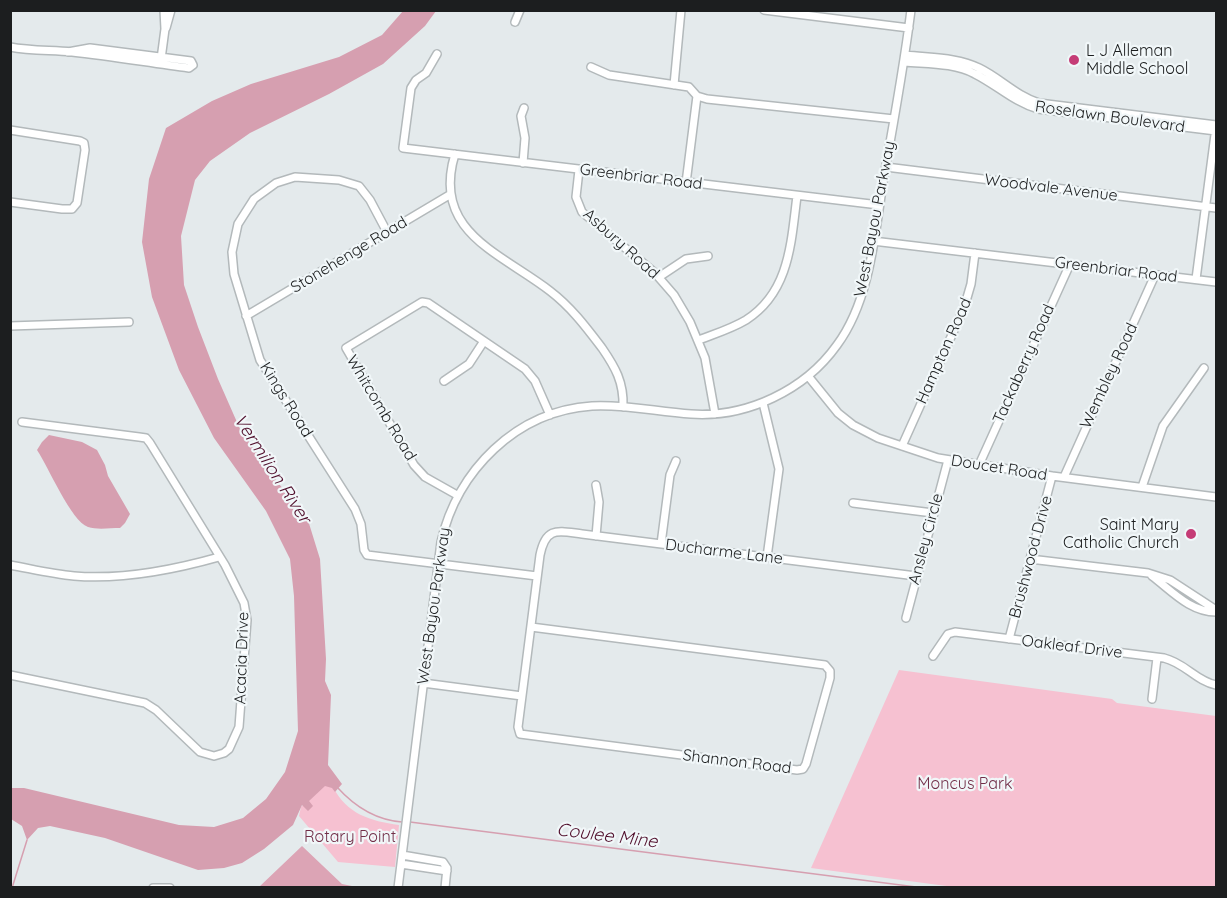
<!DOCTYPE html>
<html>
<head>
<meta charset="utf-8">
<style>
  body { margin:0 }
  #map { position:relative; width:1227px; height:898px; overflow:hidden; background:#e4eaec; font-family:Quicksand,sans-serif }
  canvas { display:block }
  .frame { position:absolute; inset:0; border:12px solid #1c1e1f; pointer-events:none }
</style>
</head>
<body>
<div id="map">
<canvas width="1227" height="898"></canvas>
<div class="frame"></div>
</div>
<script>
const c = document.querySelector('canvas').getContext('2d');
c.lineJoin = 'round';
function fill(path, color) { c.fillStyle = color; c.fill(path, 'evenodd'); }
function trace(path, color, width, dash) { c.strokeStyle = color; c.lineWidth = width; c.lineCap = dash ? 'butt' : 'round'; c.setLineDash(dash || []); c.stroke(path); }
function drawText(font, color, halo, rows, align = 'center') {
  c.font = font + ' Quicksand,sans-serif'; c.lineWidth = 4.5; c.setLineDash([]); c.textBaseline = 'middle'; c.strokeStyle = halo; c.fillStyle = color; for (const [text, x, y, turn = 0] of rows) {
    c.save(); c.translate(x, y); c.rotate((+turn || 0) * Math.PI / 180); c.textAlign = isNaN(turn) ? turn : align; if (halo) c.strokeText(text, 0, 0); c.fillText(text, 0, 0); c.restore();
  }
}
const green = new Path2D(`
  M899 670 1112 699 1117 703 1216 716V887H954L811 868Z
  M324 783 333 787C347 814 370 821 399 825L395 867 338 862 299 816 301 807Z`);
const forest = new Path2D(`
  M302 846 342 884 357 887H259Z`);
const water = new Path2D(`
  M403 11H436L425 26 383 64 329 94 250 133 210 161 195 180 181 236 184 285 198 327 218 379 240 429 279 484 307 517 320 559 326 659 325 681 331 695 328 765 342 784 335 792 332 788 325 786 309 801 313 806 308 811 302 805 293 825 264 849 242 863 224 868 198 870 105 838 50 826 38 828 27 840 22 826 11 819V788H24L179 825 214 827 243 818 266 799 285 772 298 731 294 596 290 559 266 511 214 438 179 370 152 297 142 242 149 179 166 128 212 101 251 84 339 57 382 35Z
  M49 435 82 442 97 450 105 465 108 476 130 514 125 523 120 528C110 528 97 530 88 527 71 521 49 468 37 450L42 442Z`);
const stream = new Path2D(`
  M337 787C355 807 375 820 402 822
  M410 822 924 888
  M12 888 27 840`);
const minor = new Path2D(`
  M764 10 909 28
  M515 22 520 10
  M166 28 171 10
  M10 47C31 51 51 50 72 52 111 56 150 63 189 68L193 65 191 61 90 48 68 52
  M437 54 426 73 416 80 411 88 403 148 879 205
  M906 55C930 58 957 57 979 68 1000 78 1016 96 1039 103L1216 125
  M161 59 165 29 164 10
  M905 62C928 64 955 63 975 74 997 85 1014 102 1038 109L1216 131
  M591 67 609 75 689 87 697 96 707 99 894 119
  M674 85 681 10
  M10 130 80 141 84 143 85 150 77 203 72 209H62L10 202
  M455 154C431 232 501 253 550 291 571 307 586 327 602 348 615 367 624 382 623 407
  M523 163 525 138 521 116 524 108
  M886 167 1216 208
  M579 170 576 197 582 212 654 272 674 295 690 322 705 358 715 414
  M686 183 697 96
  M387 232 370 200 359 186 339 180 295 177 276 183 254 199 238 224 232 252 234 274 260 360 355 509 361 524 364 550 367 555 537 576
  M873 241 1216 282
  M659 277 686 259 708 256
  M1196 279 1216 127
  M246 316 451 194
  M10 326 129 322
  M699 340C714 334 731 329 746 320 790 292 791 242 797 196
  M808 376 838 413 853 425 878 438 938 458 1052 476 1216 497
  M444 381 469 364 484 341
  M763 403 779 469 767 557
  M902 446 964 308 971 284 975 253
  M979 465 1070 264
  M1064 477 1155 275
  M596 485 599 502 596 536
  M1142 487 1163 426 1204 368
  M457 495 425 477 414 465 346 348 422 302 428 303 525 369 535 381 550 415
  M853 503 933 513
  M661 544 670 475 676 461
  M1030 559 1148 573 1170 580 1216 610
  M10 565C32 569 52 574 74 576 122 580 173 570 219 557
  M1152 576C1172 591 1190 612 1216 612
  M906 618 948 460
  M531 627 825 665 830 671V678L806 764 803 769 797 770 520 734 518 727 540 555C546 526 558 531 582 534L916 576
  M1009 639 1052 476
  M933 656 948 634 955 632 1164 658C1185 663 1196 681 1216 685
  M10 675 145 703 156 710 200 752 214 756 224 753 229 749 239 727 247 620 244 603 225 565 150 443 146 438 139 437 22 422
  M423 683 522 696
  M1152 699 1157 658
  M402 855 443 862 447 868 445 888
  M401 864 447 871
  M153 888H170
  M398 888 441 542C457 471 516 411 592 406 625 404 658 412 691 414 747 418 805 390 837 345 871 299 875 232 884 176 894 121 904 66 911 10`);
const markers = [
  [1074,60,6,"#c53c76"],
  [1191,534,6,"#c53c76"]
];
const poiNames = [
  ["L J Alleman",1086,51],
  ["Middle School",1086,69],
  ["Saint Mary",1179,525,"right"],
  ["Catholic Church",1179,543,"right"]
];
const streetNames = [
  ["Roselawn Boulevard",1110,117,8],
  ["Greenbriar Road",641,177,7],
  ["Woodvale Avenue",1051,188,7],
  ["West Bayou Parkway",875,219,-79],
  ["Asbury Road",621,244,42],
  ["Stonehenge Road",349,255,-31],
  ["Greenbriar Road",1116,270,7],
  ["Hampton Road",944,351,-66],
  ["Tackaberry Road",1024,364,-66],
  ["Wembley Road",1109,376,-65],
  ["Kings Road",286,400,58],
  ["Whitcomb Road",381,408,59],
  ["Doucet Road",999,468,9],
  ["Ansley Circle",926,539,-75],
  ["Ducharme Lane",724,552,7],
  ["Brushwood Drive",1031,557,-75],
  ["West Bayou Parkway",434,606,-82],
  ["Oakleaf Drive",1072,647,7],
  ["Acacia Drive",242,658,-88],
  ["Shannon Road",737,762,7]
];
const parkNames = [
  ["Moncus Park",965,784],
  ["Rotary Point",350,837]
];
const waterNames = [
  ["Vermilion River",272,469,57],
  ["Coulee Mine",607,836,7]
];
fill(green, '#f6c1d1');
fill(forest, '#dca4b5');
fill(water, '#d69fb0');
trace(stream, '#d69fb0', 1.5);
trace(minor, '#b3b9bb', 10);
trace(minor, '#fff', 7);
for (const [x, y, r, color] of markers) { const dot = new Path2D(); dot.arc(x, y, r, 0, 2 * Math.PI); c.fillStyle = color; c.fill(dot); trace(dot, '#f1f7f9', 2); }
drawText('16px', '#1c1e1f', '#f1f7f9', poiNames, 'left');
drawText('16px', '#1c1e1f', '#f1f7f9', streetNames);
drawText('16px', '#722e48', '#f1f7f9', parkNames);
drawText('italic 18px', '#500e2b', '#f1f7f9', waterNames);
</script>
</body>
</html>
